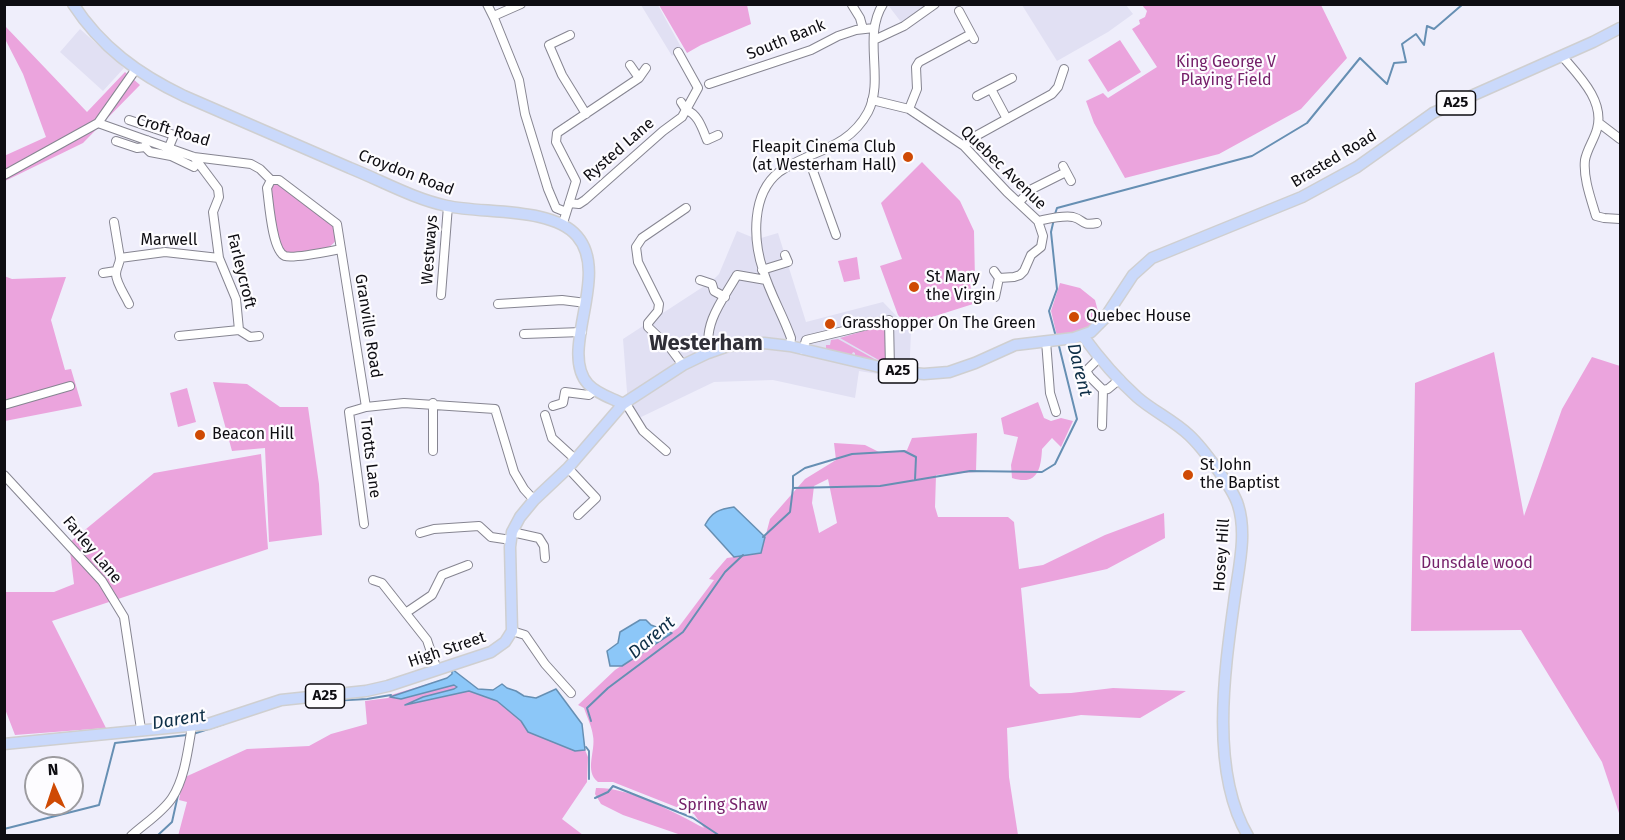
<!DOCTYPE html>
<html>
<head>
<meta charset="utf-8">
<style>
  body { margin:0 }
  #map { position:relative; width:1625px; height:840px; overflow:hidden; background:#efeefb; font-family:"Fira Sans",sans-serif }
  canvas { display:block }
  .frame { position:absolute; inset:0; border:6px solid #0e0d12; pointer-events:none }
  .north { position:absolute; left:24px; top:756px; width:60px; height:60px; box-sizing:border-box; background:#fdfcff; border:2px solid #9d9ca0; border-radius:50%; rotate:357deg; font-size:16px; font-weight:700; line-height:24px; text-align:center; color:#0e0d12 }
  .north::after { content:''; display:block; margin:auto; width:21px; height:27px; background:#cf4a04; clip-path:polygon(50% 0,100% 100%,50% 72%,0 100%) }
</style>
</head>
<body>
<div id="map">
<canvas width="1625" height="840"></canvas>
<div class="frame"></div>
<div class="north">N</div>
</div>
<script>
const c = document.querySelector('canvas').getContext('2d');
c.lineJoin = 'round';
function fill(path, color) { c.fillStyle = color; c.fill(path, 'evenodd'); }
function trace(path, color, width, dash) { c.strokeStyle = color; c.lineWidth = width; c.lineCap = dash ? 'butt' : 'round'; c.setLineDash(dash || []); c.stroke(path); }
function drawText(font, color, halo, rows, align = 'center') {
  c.font = font + ' "Fira Sans",sans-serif'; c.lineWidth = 4.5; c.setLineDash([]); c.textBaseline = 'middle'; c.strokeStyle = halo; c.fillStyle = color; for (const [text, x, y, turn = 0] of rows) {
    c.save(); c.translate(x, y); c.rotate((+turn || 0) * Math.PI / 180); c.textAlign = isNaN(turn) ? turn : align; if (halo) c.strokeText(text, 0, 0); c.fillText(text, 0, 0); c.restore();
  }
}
const built = new Path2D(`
  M641 5H658L682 49 672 56Z
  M888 5H935L904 26Z
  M1022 5H1126L1133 14 1108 32 1057 61Z
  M80 29 124 68 103 91 60 52Z
  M737 231 754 238H761L778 233 806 322 883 302 911 331 909 379 859 371 855 398 773 380 714 382 637 419 628 405 623 339 712 281 719 274Z`);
const green = new Path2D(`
  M659 5H747L751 24 701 45 687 53Z
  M1142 5H1321L1347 58 1301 109 1219 154 1125 178 1094 123 1086 101 1103 93 1108 98 1157 67 1132 29 1140 24 1139 20 1145 17 1147 11Z
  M6 27 87 112 125 72 140 85 83 143 5 181 4 156 46 137 23 74 5 39Z
  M1120 40 1141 72 1108 92 1088 60Z
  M922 162 960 201 974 231 975 281 970 282 973 304 907 325 898 315 880 266 902 259 881 203Z
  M274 183H278L333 223 337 239C328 254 305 251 290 253L284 251 278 243 270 186Z
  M857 257 860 279 844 282 838 261Z
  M4 276 12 279 66 277 51 320 65 370 71 369 82 406 5 421Z
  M1060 283 1080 288 1095 300 1100 319 1086 330 1057 336 1051 311Z
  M880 326H885V328L887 362 884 363 840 338Z
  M838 339 878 361 855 356V353L853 352 851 356 826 351V345H830L831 340Z
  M1494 352 1524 516 1562 409 1592 357 1620 366V816L1602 762 1521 630 1411 631 1415 383Z
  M213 382 247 384 280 407H308L319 484 322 535 269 542 265 448 232 451Z
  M187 388 196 422 178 427 170 393Z
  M1038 402 1044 418 1051 421 1061 418 1073 421 1061 447 1052 438 1042 449C1041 470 1037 486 1012 478L1011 465 1018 437 1004 434 1001 418Z
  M977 433 976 472 936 475 935 507 938 517H1008L1014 522 1019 569 1043 565 1105 535 1164 513 1165 538 1107 569 1021 588 1030 686 1039 694 1071 693 1113 688 1186 691 1140 718 1081 715 1007 728 1009 777 1018 835H681L623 815 601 804 595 794 596 788C630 787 675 813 704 828L694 814 613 782H598C584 771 596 751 593 736 592 727 587 717 584 708L578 705 615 670 678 628 714 580 709 579 727 558 761 553 770 519 805 479 836 460 834 443 865 445 881 453 907 450 912 438ZM828 479 837 523 819 533 812 503 814 486Z
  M261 454 268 549 52 621 106 728 15 735 5 709 4 592H54L74 584 69 543 154 473Z
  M452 669 478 689 493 690 499 703 522 721 528 732 575 751 585 750 588 757 587 782 562 819 583 835 178 836 187 802 179 800 183 778 247 749 309 746 331 734 367 724 365 701 388 698 391 695 447 678 452 674Z`);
const water = new Path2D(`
  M734 507 765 537 761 553 734 557 705 525C712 512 719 509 734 507Z
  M640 620H646L651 625 672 633 622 666H610L607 651 618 643 620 632Z
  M452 669 478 689 493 690 502 684 507 688 516 691 524 696 536 698 556 689 582 724 585 750 575 751 528 732 521 721 497 701 469 691 405 705 423 697 454 689 457 687 454 685 401 699 390 697 447 678 452 674Z`);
const stream = new Path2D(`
  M1055 214 1057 208 1252 156 1307 123 1360 58 1387 84 1394 63 1406 62 1402 44 1416 34 1424 45 1427 26 1434 29 1463 4
  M1054 219 1051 232 1057 289 1049 311 1056 337
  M793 488V476L805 468 852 454 904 451 916 457 915 480
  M763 537 790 512 793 488 880 486 970 471 1042 472 1055 464 1077 419 1058 342
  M311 702 367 699 391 695
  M591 721 587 708 608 688 683 632 725 572 743 555
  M193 734 224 724
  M586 747 589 751V779
  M595 798 608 792 613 786 693 818 720 836
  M4 829 99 805 115 743 187 735
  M157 836 172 822 178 795`);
const minor = new Path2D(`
  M487 4 494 18
  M521 4 496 15 494 18 519 80 525 114 548 189 556 208 566 212
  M852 5 860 18 863 29
  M959 11 974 39
  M570 35 549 45 562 75 586 114
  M874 40 904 26 935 4
  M1562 56C1579 76 1605 101 1597 129 1594 140 1587 149 1585 160 1583 178 1591 199 1596 216L1604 218 1620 219
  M630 65 639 78
  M709 84 811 50 838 36 856 30 874 28
  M991 89 1007 119
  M977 96 1012 78
  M872 100 909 109 964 146 1007 192 1038 221 1043 236 1041 247 1031 255 1024 271 1020 275 1014 277 999 278
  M681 102 686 110C698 114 702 128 707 140L718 135
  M909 109 917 89 916 67 919 62 971 34
  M129 120 174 135 169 147
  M98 123 194 157 251 164 260 169 271 180
  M1599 123 1620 139
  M147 140 145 147 150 152 171 156 194 167
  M116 141 137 148 145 147
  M964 146 974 137 1052 94 1058 87 1064 69
  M194 157 218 189 219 197 213 212 219 258 236 299 239 330 250 337 259 336
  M808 157 836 235
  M1063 166 1071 181
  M4 175 98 123 136 69
  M271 180H279L337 224 366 407
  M271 180 267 188C269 202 272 251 285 256 294 259 330 251 341 249
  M1019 202 1032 189 1066 172
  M569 203 579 204 585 200 663 131 682 117 698 88 678 52
  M1038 221C1048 219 1063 215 1073 217 1085 220 1080 226 1097 223
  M114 222 120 258
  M563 223 576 181 556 142 557 133 639 78 646 68
  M762 270 788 262 785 255
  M994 271 999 278 995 297
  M103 273 116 271
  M700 280 712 284 714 291 725 297
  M441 295 448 206
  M129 304C125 295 116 283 116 274 116 268 120 264 120 258L165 252 219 258
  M498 304 562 300 586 303
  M524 334 582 332
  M179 336 239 330
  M1046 341 1050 393 1056 412
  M790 346 791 338C783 315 770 294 763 270 753 240 751 194 779 172 788 166 798 161 807 157 833 146 854 138 868 112 885 79 862 37 883 4
  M803 350 806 340 889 320 890 369
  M710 352C702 324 724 298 737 275L766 280
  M1099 358 1086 371 1090 377 1103 390 1108 389 1120 379
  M683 365 671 349 648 327V323L658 311 659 304 638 262 636 247 642 238 686 208
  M625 402 643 431 666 451
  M433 403V451
  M4 405 70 386
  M553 406 563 403 565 392 589 395 595 390
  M545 415 552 438 575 459
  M1102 426 1103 390
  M568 468 596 498 578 515
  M4 475 102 581 124 617 141 729
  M364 524 349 412 366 407 404 403 495 409 514 472 524 489 534 500
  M512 532 539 538 544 546 545 558
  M420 533 434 529 479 526 491 537 511 540
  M373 580 382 583 427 640 437 670
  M407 612 432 595 442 575 468 565
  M512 631 525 635 545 664 571 693
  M131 836C144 824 162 813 172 798 185 778 188 749 192 726`);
const major = new Path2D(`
  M73 4C101 47 138 74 184 96 239 120 295 144 350 168 382 181 414 199 447 206 484 214 552 207 577 236 611 275 558 351 588 384 597 394 612 398 623 404
  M1083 336C1099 358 1117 379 1137 397 1153 411 1173 420 1189 435 1202 447 1233 488 1238 505 1247 533 1239 566 1235 595 1225 667 1209 770 1248 836
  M4 744 208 724 281 700 366 691 388 686 491 652 505 642 512 631 510 547 512 532 520 517 534 500 568 468 623 404 683 365 708 353 728 346 764 343 790 346 901 372 924 374 949 372 975 363 1015 345 1074 338 1091 332 1104 319 1133 275 1152 258 1302 197 1357 167 1433 113 1593 42 1620 28`);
const markers = [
  [908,157,6,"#cf4a04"],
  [914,287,6,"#cf4a04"],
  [1074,317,6,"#cf4a04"],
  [830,324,6,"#cf4a04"],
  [200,435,6,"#cf4a04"],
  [1188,475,6,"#cf4a04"]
];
const shields = [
  [1456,103,39],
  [898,371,39],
  [325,696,39]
];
const shieldNames = [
  ["A25",1456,103],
  ["A25",898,371],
  ["A25",325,696]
];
const streetNames = [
  ["South Bank",786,40,-22],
  ["Croft Road",173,131,17],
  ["Rysted Lane",619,150,-41],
  ["Brasted Road",1334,159,-31],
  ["Quebec Avenue",1003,168,44],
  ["Croydon Road",406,173,21],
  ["Marwell",169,241],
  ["Westways",430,250,-86],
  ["Farleycroft",241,271,76],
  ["Granville Road",368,326,81],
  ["Trotts Lane",370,458,83],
  ["Farley Lane",92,550,50],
  ["Hosey Hill",1222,555,-86],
  ["High Street",447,650,-19]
];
const parkNames = [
  ["King George V",1226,63],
  ["Playing Field",1226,81],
  ["Dunsdale wood",1477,564],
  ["Spring Shaw",723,806]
];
const poiNames = [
  ["Fleapit Cinema Club",896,148,"right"],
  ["(at Westerham Hall)",896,166,"right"],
  ["St Mary",926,278],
  ["the Virgin",926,296],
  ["Quebec House",1086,317],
  ["Grasshopper On The Green",842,324],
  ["Beacon Hill",212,435],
  ["St John",1200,466],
  ["the Baptist",1200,484]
];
const waterNames = [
  ["Darent",1079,370,76],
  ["Darent",652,638,-41],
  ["Darent",179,720,-9]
];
const districtNames = [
  ["Westerham",706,344]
];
fill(built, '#e1e0f3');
fill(green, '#eba4dd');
fill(water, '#8cc7f8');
trace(water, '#668fb3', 1.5);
trace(stream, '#668fb3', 2);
trace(minor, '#868591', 10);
trace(major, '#cfcfd0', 13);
trace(minor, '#fff', 8);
trace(major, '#cad9fb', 10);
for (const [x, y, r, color] of markers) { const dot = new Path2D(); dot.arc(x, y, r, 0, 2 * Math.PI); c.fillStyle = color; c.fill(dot); trace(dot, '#fdfcff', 2); }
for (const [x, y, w] of shields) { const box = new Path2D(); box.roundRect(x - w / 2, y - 12, w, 24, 4.5); c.fillStyle = '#fdfcff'; c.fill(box); trace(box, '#0e0d12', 1.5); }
drawText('bold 15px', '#0e0d12', null, shieldNames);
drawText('16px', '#0e0d12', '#fdfcff', streetNames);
drawText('16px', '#75206a', '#fdfcff', parkNames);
drawText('16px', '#0e0d12', '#fdfcff', poiNames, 'left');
drawText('italic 18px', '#0d2e46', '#fdfcff', waterNames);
drawText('bold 22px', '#2f2e37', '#fdfcff', districtNames);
</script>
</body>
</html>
